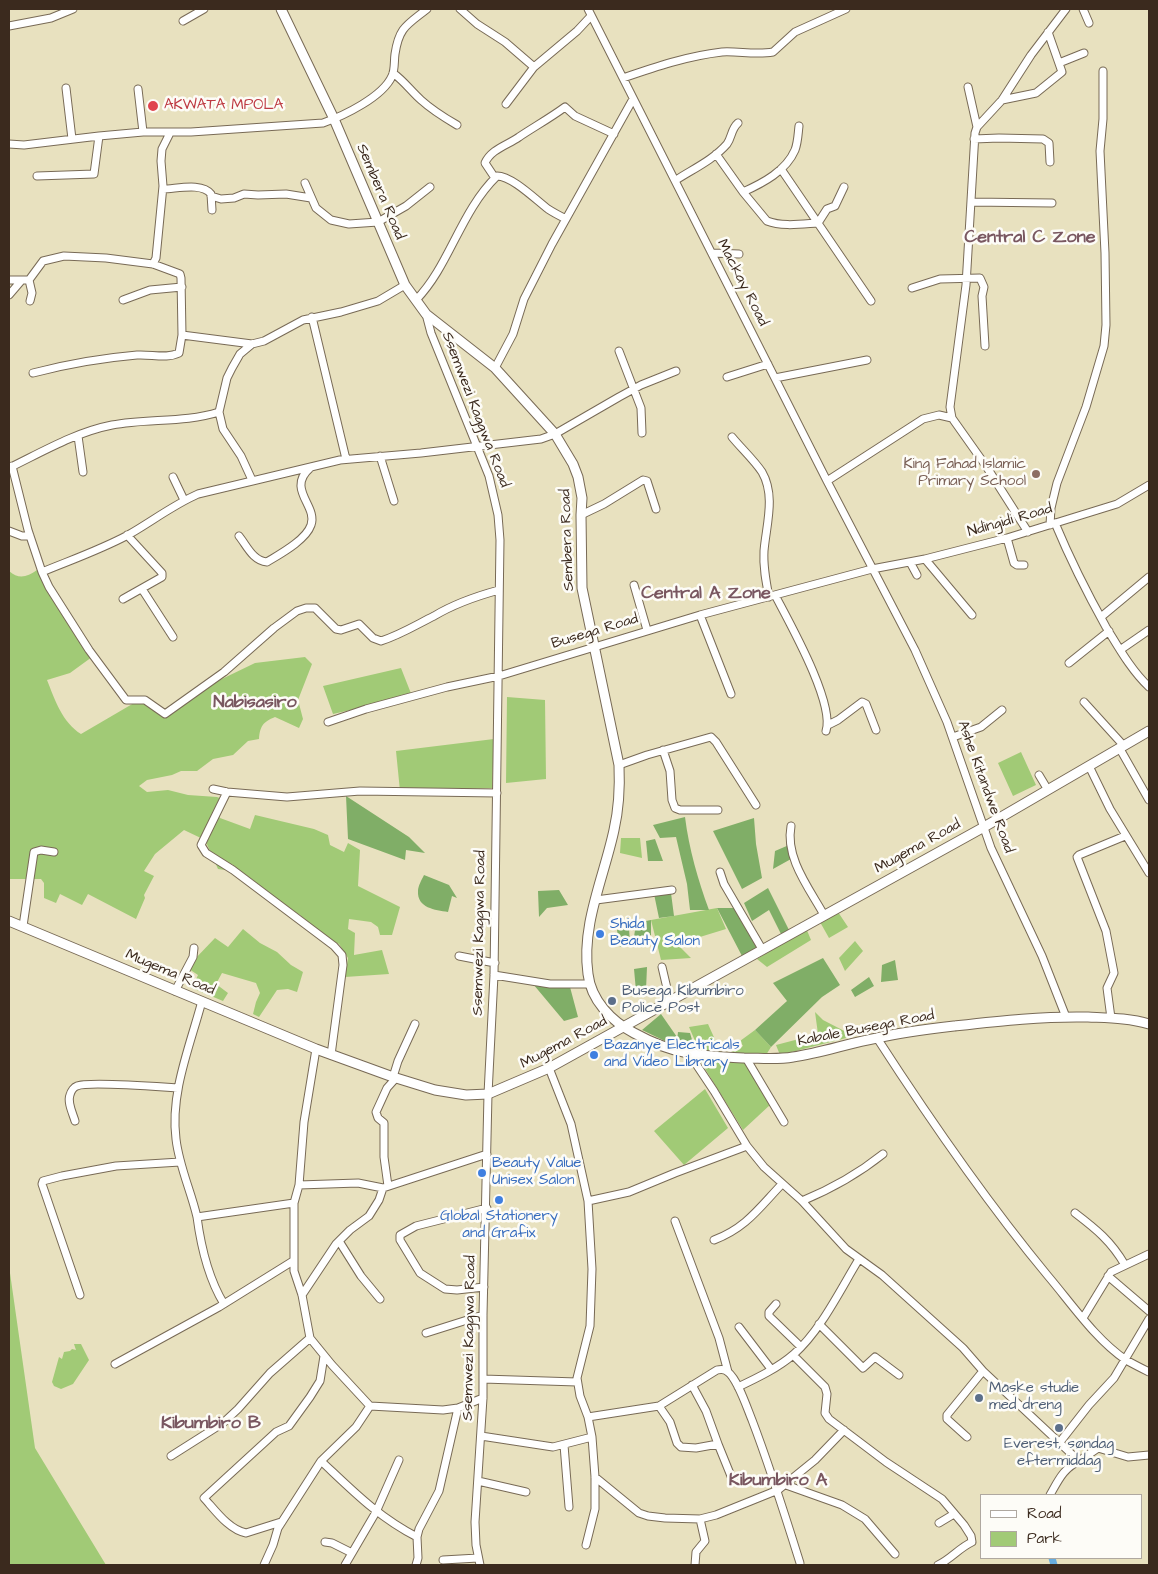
<!DOCTYPE html>
<html>
<head>
<meta charset="utf-8">
<style>
  body { margin:0 }
  #map { position:relative; width:1158px; height:1574px; overflow:hidden; background:#e8e1bf; font-family:"Architects Daughter",sans-serif }
  canvas { display:block }
  .frame { position:absolute; inset:0; border:10px solid #3b2a1e; pointer-events:none }
  .legend { position:absolute; left:980px; top:1494px; width:162px; height:65px; box-sizing:border-box; background:#fdfcf7; border:1px solid #afa8a0; margin:0; padding:6px 9px; list-style:none; font-size:15px; color:#3b2a1e }
  .legend li { display:flex; align-items:center; gap:10px; height:25px }
  .legend b { width:25px; border:1px solid #afa8a0 }
</style>
</head>
<body>
<div id="map">
<canvas width="1158" height="1574"></canvas>
<div class="frame"></div>
<ul class="legend">
<li><b style="height:6px;background:#fff"></b>Road</li>
<li><b style="height:14px;background:#a1ca76"></b>Park</li>
</ul>
</div>
<script>
const c = document.querySelector('canvas').getContext('2d');
c.lineJoin = 'round';
function fill(path, color) { c.fillStyle = color; c.fill(path, 'evenodd'); }
function trace(path, color, width, dash) { c.strokeStyle = color; c.lineWidth = width; c.lineCap = dash ? 'butt' : 'round'; c.setLineDash(dash || []); c.stroke(path); }
function drawText(font, color, halo, rows, align = 'center') {
  c.font = font + ' "Architects Daughter",sans-serif'; c.lineWidth = 5; c.setLineDash([]); c.textBaseline = 'middle'; c.strokeStyle = halo; c.fillStyle = color; for (const [text, x, y, turn = 0] of rows) {
    c.save(); c.translate(x, y); c.rotate((+turn || 0) * Math.PI / 180); c.textAlign = isNaN(turn) ? turn : align; if (halo) c.strokeText(text, 0, 0); c.fillText(text, 0, 0); c.restore();
  }
}
const green = new Path2D(`
  M37 570 50 596 92 657 70 673 47 680C55 700 62 722 81 734L146 696 162 713 197 691 255 663 305 657 312 664 298 700 303 719 299 728 275 717C263 722 260 726 259 739L248 741 233 755 213 759 197 771H181L172 775 147 780 139 786 147 792 168 790 188 795 217 797 222 799 217 810 220 818 250 829 255 815 314 829 328 835 330 845 344 852 348 843 360 850 358 886 400 907 392 935H380L378 927 371 922 349 919 348 929 355 933 354 955 382 950 389 974 345 977 348 958 339 944 324 936 300 915 278 901 252 879 245 878 232 864 225 870 218 869 205 840 184 830 155 854 144 871 154 876 144 895 145 898 136 919 88 894 82 905 60 894 56 903 44 898V883L41 879H9V571C19 580 27 577 37 570Z
  M401 668 412 696 333 714 323 686Z
  M507 697 545 700 546 779 506 783Z
  M494 739 492 788 400 791 396 751Z
  M1021 752 1036 785 1013 796 998 763Z
  M621 838H640L642 858 620 853Z
  M717 908 726 929 677 944 691 958 661 960 651 920Z
  M838 912 848 927 829 938 820 922Z
  M806 928 811 940 767 967 757 959Z
  M243 929 260 943 277 952 291 965 303 972 297 992 288 989 277 990 259 1017 253 1014 256 1002 260 993 256 983 222 973 216 984 228 993 223 1001 192 988 198 975 189 969 193 961 215 938 228 947Z
  M855 941 863 951 845 971 839 958Z
  M815 1012 823 1020 854 1036 780 1055 776 1045 818 1034Z
  M708 1024 721 1053 699 1050 689 1027Z
  M755 1030 771 1047 766 1055 728 1054 743 1046 740 1041Z
  M699 1059 747 1063 771 1104 743 1130Z
  M705 1089 728 1128 684 1165 654 1131Z
  M9 1266 35 1448 106 1565H9Z
  M74 1344H81L89 1360 73 1384 61 1389 54 1386 52 1382 59 1357 62 1359 64 1352 70 1351 72 1349 76 1350Z`);
const forest = new Path2D(`
  M346 796 409 837 425 853 406 850 405 860 348 839Z
  M685 817C689 849 698 880 709 910H690L687 884 676 837 660 838 653 825Z
  M754 818 756 844 762 878 742 889 713 831Z
  M655 839 663 861H648L646 841Z
  M789 845 791 859 773 869 775 851Z
  M424 875 449 885 457 898 452 896 448 912C435 910 417 908 418 891 418 886 422 879 424 875Z
  M768 888 789 930 781 934 769 910 752 921 744 903Z
  M559 890 568 905 547 908 539 917 538 891Z
  M671 893 674 916 659 918 654 894Z
  M717 908H734L760 951 742 956Z
  M651 920V935L634 937 636 923Z
  M629 928 630 944 620 947 617 930Z
  M823 958 840 985 822 997 771 1047 755 1030 787 1001 773 983Z
  M895 960 898 980 881 982 882 965Z
  M647 967 646 990 636 991 634 969Z
  M869 977 874 986 855 997 851 990Z
  M533 984 570 987 578 1017 564 1021Z
  M661 1014 677 1037 669 1043 642 1030Z
  M678 1032 690 1033 696 1053H693L685 1045 676 1050Z`);
const canal = new Path2D(`
  M1052 1558 1054 1565`);
const minor = new Path2D(`
  M460 9 477 24 505 42 534 67 577 31 591 16
  M588 9 827 481 915 650 947 722 991 848 1042 956 1066 1017
  M1083 9 1089 23
  M183 21 204 9
  M9 26 51 18 73 9
  M1059 63 1084 53
  M393 73C404 81 411 91 421 100 432 110 445 118 457 125
  M623 78C655 67 687 56 722 52 738 51 756 55 773 52L795 32 846 9
  M968 87 977 127
  M66 88 72 139
  M138 89 143 132
  M1002 100 1036 93 1062 72 1048 32
  M506 104 534 67
  M974 139 999 138 1043 139 1049 143 1050 162
  M9 144 24 145 99 136 143 132H191L323 123C343 116 383 97 392 76 395 70 394 61 395 54 399 27 407 25 427 9
  M716 154 743 192C763 183 786 171 795 150 798 142 798 134 799 126
  M781 169 871 301
  M37 176 94 174 99 136
  M495 178 485 163C491 149 508 145 519 137 534 127 550 118 565 107L575 116 614 134
  M676 180C693 169 713 160 727 144 732 137 731 129 738 123
  M305 183 316 208 331 220 349 224 378 222 406 206 430 187
  M163 189C176 189 202 182 211 194L212 210
  M743 192 767 221C782 227 802 224 818 223L827 209 835 206 844 187
  M211 196 221 199 234 198 244 194 258 195 286 194 311 198
  M971 202 1052 203
  M712 253 739 254
  M153 264 156 258 163 186 161 161 162 149 170 133
  M9 280H29L32 293 30 301
  M29 280 43 261 64 256 106 258 153 264 180 274 181 278 182 335 179 353C167 359 151 354 137 355 102 358 67 364 33 373
  M912 288 940 279 980 278 984 287 982 296 985 346
  M9 295 21 281
  M123 300 150 290 182 287
  M416 300C450 265 460 212 497 176 512 176 536 200 548 209 554 213 560 216 566 219
  M426 314 431 333 489 476 498 515 500 540 494 975 488 1094 483 1315V1398L475 1522 476 1545 480 1565
  M312 317 346 459
  M182 335 252 344 264 341 303 320 341 312 378 301 405 285
  M619 351 641 408 642 433
  M495 368 513 334 524 299 552 244 633 99
  M727 377 768 364
  M775 378 867 360
  M78 436 83 472
  M732 437C741 448 754 460 762 472 776 496 766 526 764 551 763 567 766 582 769 597
  M380 456 394 501
  M12 466 28 530 42 572C71 560 100 550 128 535 151 522 173 505 198 494L340 460 421 453 541 439 555 434 619 397 641 385 676 371
  M9 468C42 452 76 432 112 425 147 418 184 423 219 412
  M173 477 184 500
  M252 480 241 456 223 429 219 412 227 378 232 368 240 354 252 344
  M827 481 923 419 939 415 952 418
  M581 515 604 504 643 480 647 481 656 509
  M1055 523C1070 559 1087 593 1106 627 1119 648 1131 670 1149 687
  M1050 525 1051 508 1057 483 1086 407 1104 346 1106 325 1105 253 1100 151 1103 119V71
  M9 531 22 536H30
  M1028 532 986 466 952 418 950 407 966 285 975 133 977 127 1002 100 1031 55 1066 9
  M239 536C247 546 253 561 267 562 280 554 306 540 311 525 318 506 286 489 310 468
  M1007 538 1014 563 1017 565H1024
  M925 559 972 615
  M910 562 917 575
  M42 572 49 587 89 650 126 700H145L165 714 224 672 274 628 297 611 306 608H315L336 629 341 630 359 624 373 638 381 641C400 635 416 625 434 616 454 604 477 596 499 590
  M634 585 647 630
  M142 589 173 637
  M775 595C789 622 835 703 826 731
  M123 599 162 577V573L127 535
  M700 615 731 694
  M1101 617 1149 577
  M1120 650 1149 630
  M1069 663 1109 631
  M1084 702 1124 746
  M328 722 366 709 447 687 499 676 700 615 872 569 925 559 1007 538 1117 504 1149 485
  M828 725 838 720 862 702 866 704 876 730
  M953 737 981 727 1002 710
  M1120 749 1149 800
  M663 750 670 771 672 800 675 808 680 810H718
  M619 765 647 755 711 737 716 742 756 805
  M1089 766 1110 809 1149 873
  M1039 775 1048 790
  M213 789 227 792 287 797 360 791 497 793
  M227 792 201 845 206 853 233 870 334 946 342 955 343 965 331 1055
  M791 826C785 858 809 888 824 915
  M720 872 724 884 762 949
  M596 900 672 890
  M23 926 34 852 41 850 54 852
  M459 956 495 963
  M662 967 670 1001
  M494 975 550 984H590
  M175 991 193 957 194 948
  M202 1001C190 1046 170 1093 176 1139 179 1166 191 1191 197 1217L294 1203
  M1111 1018 1107 988 1114 973 1106 931 1077 857 1079 855 1125 836
  M877 1038C930 1120 985 1200 1048 1276 1071 1303 1096 1340 1126 1360 1133 1364 1141 1368 1149 1372
  M316 1049 304 1122 299 1185 294 1203V1271L302 1295 310 1338 332 1365 370 1406 443 1410 458 1408 483 1398
  M690 1055 714 1091 747 1146 764 1167 802 1201 846 1249 882 1275 963 1348 983 1371 947 1415V1419L967 1437
  M746 1058 784 1122
  M549 1068 571 1124 588 1201 592 1269 590 1326 577 1378 580 1396 588 1417 592 1437 595 1477V1509L586 1545
  M393 1077 398 1061 415 1024
  M75 1121C73 1114 67 1102 70 1095 71 1091 74 1087 77 1086 88 1081 161 1087 178 1088
  M299 1185 358 1183 383 1188 487 1154
  M388 1186 384 1157V1123L378 1118 376 1112 387 1088 396 1078
  M588 1201 629 1192 675 1173 747 1146
  M802 1201C831 1189 858 1174 883 1154
  M1075 1213C1096 1229 1111 1241 1125 1265
  M197 1217C201 1247 208 1278 224 1304
  M675 1221 719 1338 728 1372
  M714 1240C746 1228 759 1208 782 1184
  M339 1241 361 1276 380 1299
  M1108 1276 1149 1311
  M484 1287 457 1290 445 1289 420 1273 400 1240V1235L416 1226 487 1208
  M80 1295 42 1184 43 1181 62 1176 116 1166 180 1162
  M302 1295 336 1244 350 1230 369 1216 379 1200 383 1188
  M776 1304 769 1312V1316L801 1347
  M1083 1318 1111 1272 1149 1254
  M819 1324 863 1368 875 1357 899 1375
  M739 1327 771 1369
  M426 1333 483 1315
  M793 1355 825 1387 827 1394 825 1413 829 1419 886 1462 942 1499 964 1525 971 1536 972 1542C959 1548 951 1559 938 1565
  M115 1364 219 1307 293 1261
  M983 1371 1079 1461 1098 1448 1128 1457 1149 1455
  M483 1379 577 1382
  M692 1385 706 1411 718 1444
  M738 1387C757 1378 778 1368 794 1354 821 1330 840 1290 859 1259
  M659 1406 670 1422 677 1443 681 1447 696 1448 718 1444 733 1481
  M588 1417 659 1406 717 1370C721 1369 725 1369 728 1372 738 1380 747 1408 752 1420 770 1467 785 1515 800 1563
  M481 1436 553 1447 592 1437
  M1060 1442 1089 1405 1114 1378 1149 1319
  M564 1445 569 1507
  M171 1456 223 1423 238 1409 270 1373 310 1338
  M321 1461C353 1491 378 1517 417 1537
  M595 1477 639 1513 648 1516 665 1518 700 1519 716 1515 778 1490 815 1460 844 1430
  M478 1481 526 1492
  M786 1485 842 1505 865 1519 895 1554
  M1050 1495C1058 1481 1064 1467 1080 1461
  M281 1522 246 1533C229 1530 215 1510 204 1498L276 1432 289 1426 310 1397 320 1381 324 1356
  M939 1523 954 1514
  M325 1542 332 1543 352 1553
  M443 1560 478 1558
  M264 1565 273 1545 278 1528 321 1461 356 1427 370 1406
  M345 1565 376 1512 399 1460
  M416 1565 418 1558 417 1537 419 1529 439 1491 458 1408
  M695 1565 696 1552 705 1541 700 1519`);
const tertiary = new Path2D(`
  M281 9 334 119 405 285 426 314 495 368 555 434 573 464 578 477 582 498 581 515 582 588 619 765C620 787 619 808 614 830 604 877 581 925 588 974 591 1000 611 1021 634 1033 674 1055 700 1056 744 1058 760 1058 777 1060 793 1057 821 1053 849 1043 877 1038 902 1032 928 1029 954 1026 999 1021 1043 1016 1088 1017 1109 1018 1129 1018 1149 1024
  M9 921 316 1049 393 1077 435 1090 466 1095 488 1094 549 1068 984 827 1149 731`);
const markers = [
  [153,106,6,"#e0444e"],
  [1036,474,5,"#8d6e63"],
  [600,934,5,"#3f7fe0"],
  [612,1001,5,"#5c6f8a"],
  [594,1055,5,"#3f7fe0"],
  [482,1173,5,"#3f7fe0"],
  [499,1200,5,"#3f7fe0"],
  [979,1398,5,"#5c6f8a"],
  [1059,1428,5,"#5c6f8a"]
];
const healthNames = [
  ["AKWATA MPOLA",164,106]
];
const streetNames = [
  ["Sembera Road",380,192,67],
  ["Mackay Road",742,283,63],
  ["Ssemwezi Kaggwa Road",475,410,69],
  ["Ndingidi Road",1010,521,-16],
  ["Sembera Road",568,540,-92],
  ["Busega Road",595,632,-17],
  ["Ashe Kitandwe Road",985,787,70],
  ["Mugema Road",918,847,-29],
  ["Ssemwezi Kaggwa Road",480,933,-89],
  ["Mugema Road",170,973,23],
  ["Kabale Busega Road",866,1029,-11],
  ["Mugema Road",564,1043,-28],
  ["Ssemwezi Kaggwa Road",470,1338,-89]
];
const educationNames = [
  ["King Fahad Islamic",1026,465],
  ["Primary School",1026,482]
];
const shopNames = [
  ["Shida",610,925],
  ["Beauty Salon",610,942],
  ["Bazanye Electricals",604,1046],
  ["and Video Library",604,1063],
  ["Beauty Value",492,1164],
  ["Unisex Salon",492,1181],
  ["Global Stationery",499,1217,"center"],
  ["and Grafix",499,1234,"center"]
];
const serviceNames = [
  ["Busega Kibumbiro",622,992],
  ["Police Post",622,1009],
  ["Måske studie",989,1389],
  ["med dreng",989,1406],
  ["Everest, søndag",1059,1445,"center"],
  ["eftermiddag",1059,1462,"center"]
];
const quarterNames = [
  ["Central C Zone",1030,238],
  ["Central A Zone",706,594],
  ["Nabisasiro",255,703],
  ["Kibumbiro B",211,1424],
  ["Kibumbiro A",778,1481]
];
fill(green, '#a1ca76');
fill(forest, '#80ae67');
trace(canal, '#68adde', 7);
trace(minor, '#786a56', 9);
trace(tertiary, '#786a56', 11);
trace(minor, '#fff', 7);
trace(tertiary, '#fff', 9);
for (const [x, y, r, color] of markers) { const dot = new Path2D(); dot.arc(x, y, r, 0, 2 * Math.PI); c.fillStyle = color; c.fill(dot); trace(dot, '#fdfcf7', 2); }
drawText('15px', '#be3a42', '#fdfcf7', healthNames, 'left');
drawText('15px', '#3b2a1e', '#fdfcf7', streetNames);
drawText('15px', '#785e54', '#fdfcf7', educationNames, 'right');
drawText('15px', '#366cbe', '#fdfcf7', shopNames, 'left');
drawText('15px', '#4e5e75', '#fdfcf7', serviceNames, 'left');
drawText('bold 18px', '#795760', '#fdfcf7', quarterNames);
</script>
</body>
</html>
